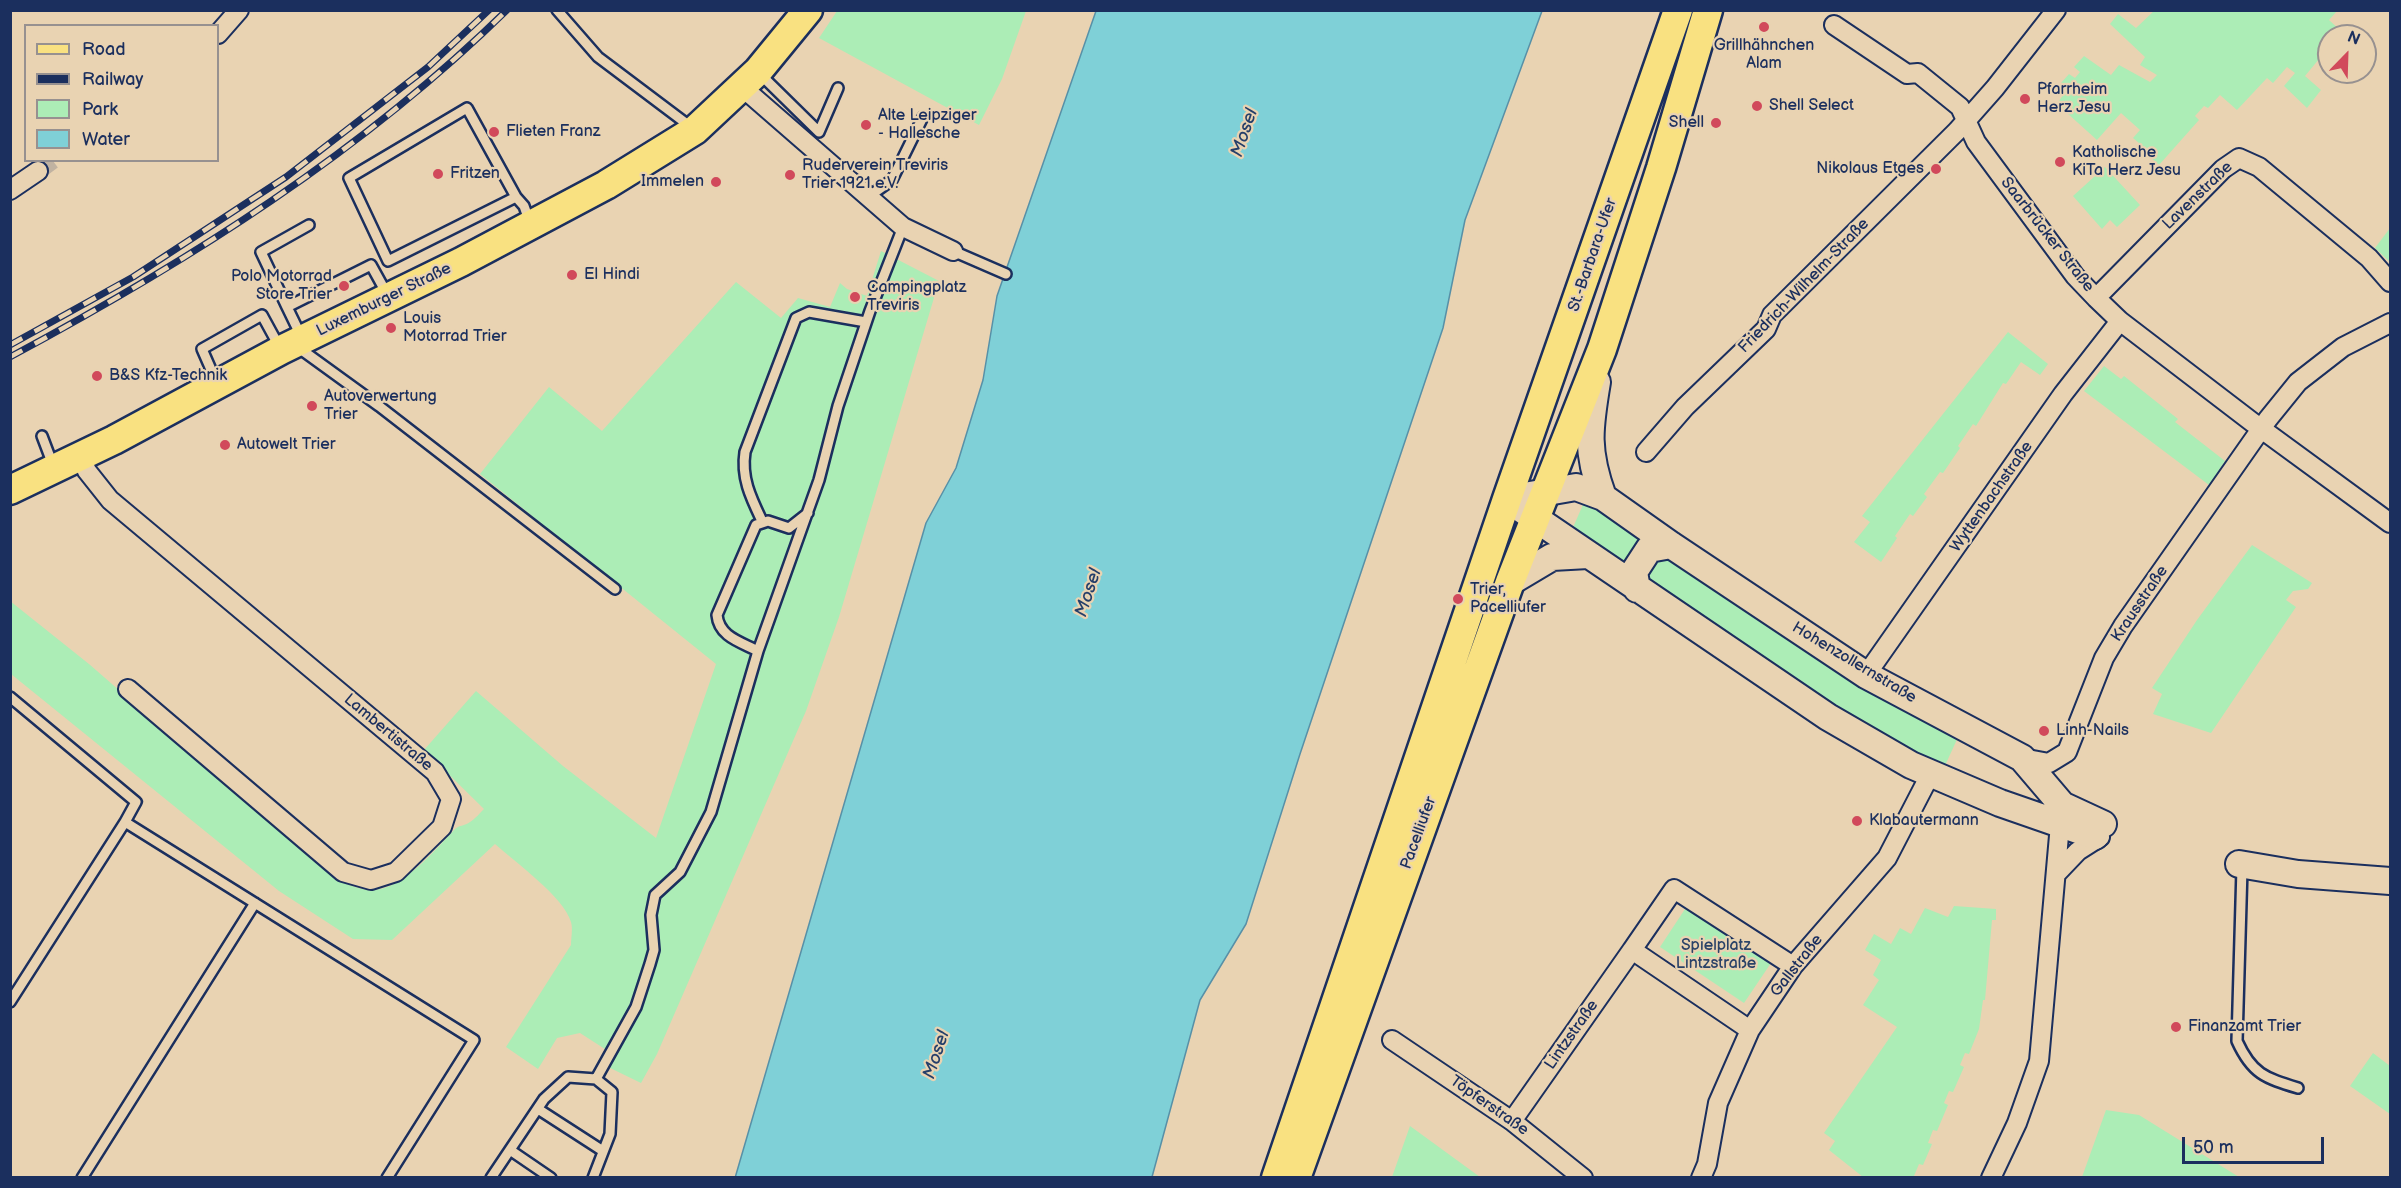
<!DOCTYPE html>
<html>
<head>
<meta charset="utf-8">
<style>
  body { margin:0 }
  #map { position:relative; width:2401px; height:1188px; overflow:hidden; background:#e9d3b2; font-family:"Balsamiq Sans",sans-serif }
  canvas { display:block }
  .frame { position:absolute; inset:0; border:12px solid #1b2f5e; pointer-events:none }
  .legend { position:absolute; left:24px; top:24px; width:195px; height:138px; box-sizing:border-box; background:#e9d3b2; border:2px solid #979190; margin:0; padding:8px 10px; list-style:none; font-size:18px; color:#1b2f5e }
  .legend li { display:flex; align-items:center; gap:12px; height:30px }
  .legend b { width:30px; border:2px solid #979190 }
  .north { position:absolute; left:2317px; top:24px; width:60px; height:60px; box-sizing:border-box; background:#e9d3b2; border:2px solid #979190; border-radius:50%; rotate:23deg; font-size:16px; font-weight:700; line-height:24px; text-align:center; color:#1b2f5e }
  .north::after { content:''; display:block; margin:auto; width:21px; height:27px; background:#d1495b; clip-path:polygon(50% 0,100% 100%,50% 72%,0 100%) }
  .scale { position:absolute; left:2182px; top:1137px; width:142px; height:27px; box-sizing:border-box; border:3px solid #1b2f5e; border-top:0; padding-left:8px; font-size:18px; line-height:21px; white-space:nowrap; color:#1b2f5e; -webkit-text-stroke:4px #e9d3b2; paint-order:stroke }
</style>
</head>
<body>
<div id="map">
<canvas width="2401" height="1188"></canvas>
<div class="frame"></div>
<ul class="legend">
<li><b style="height:8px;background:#f9e181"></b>Road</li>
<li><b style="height:8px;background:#1b2f5e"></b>Railway</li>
<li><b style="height:16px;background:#acedb6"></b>Park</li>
<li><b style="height:16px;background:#7fd0d7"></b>Water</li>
</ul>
<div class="north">N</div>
<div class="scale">50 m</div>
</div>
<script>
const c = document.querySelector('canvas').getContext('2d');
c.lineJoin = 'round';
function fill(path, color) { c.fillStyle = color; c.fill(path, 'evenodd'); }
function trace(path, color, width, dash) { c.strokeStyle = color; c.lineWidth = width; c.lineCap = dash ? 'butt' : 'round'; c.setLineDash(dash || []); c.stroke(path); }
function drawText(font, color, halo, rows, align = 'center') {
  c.font = font + ' "Balsamiq Sans",sans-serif'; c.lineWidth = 4.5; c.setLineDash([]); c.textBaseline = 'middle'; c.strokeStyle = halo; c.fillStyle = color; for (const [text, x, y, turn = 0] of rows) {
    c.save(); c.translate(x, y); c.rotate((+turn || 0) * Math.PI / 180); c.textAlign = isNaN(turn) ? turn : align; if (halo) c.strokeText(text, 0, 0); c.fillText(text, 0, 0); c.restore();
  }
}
const green = new Path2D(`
  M2155 10 2337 11 2329 20 2342 32 2338 36H2329V47L2305 76 2321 90 2307 108 2284 86 2295 73 2287 67 2273 83 2267 78 2237 110 2220 95 2208 108 2204 106 2195 116 2199 120 2159 165 2150 157 2152 154 2133 138 2140 130 2121 113 2097 140 2057 104 2067 89 2061 83 2069 74 2075 78 2080 72 2074 67 2084 56 2111 75 2119 65 2150 82 2157 75 2140 65 2145 57 2110 24 2118 14 2136 28Z
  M837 11V10L1026 11 1002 79 979 125 819 38Z
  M2105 167 2140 205 2117 227 2110 220 2102 229 2073 196Z
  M2390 228V262L2375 248Z
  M881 251 939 281 839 617 806 711 657 1054 641 1083 606 1066 608 1051 580 1033 557 1038 538 1069 506 1047 571 945C571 938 573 929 571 922 564 897 515 862 495 844L392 940 353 939 279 891 11 674 10 601 89 664 336 879C348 884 359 890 372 890 402 890 435 850 454 830 458 825 465 826 470 822 475 819 480 813 484 809L424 750 476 691 563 766 656 838 716 664 480 474 549 387 602 431 736 282 781 318 798 298 830 307 840 283 847 289 867 296Z
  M2008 332 2048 364 2040 375 2021 362 2006 384 2003 383 1976 426 1973 424 1958 446 1960 448 1943 473 1940 472 1924 494 1927 497 1913 516 1910 514 1895 536 1897 538 1881 562 1854 542 1870 522 1862 516Z
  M2104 366 2121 379 2124 376 2178 419 2175 422 2225 461 2209 485 2084 391Z
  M1585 500 1652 541 1631 551 1624 570 1571 532Z
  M2252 545 2312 583 2308 589 2293 591 2286 600 2296 607 2211 733 2153 714 2162 694 2152 688 2197 620Z
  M1665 555 1959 735 1943 770 1840 715 1651 589 1646 578 1651 562Z
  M1687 906 1771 963 1744 1003 1660 947Z
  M1954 906 1996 909V920H1992L1985 1000H1983L1979 1029 1969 1054 1965 1053 1960 1065 1964 1067 1953 1092 1949 1091 1944 1103 1948 1105 1937 1131 1933 1130 1928 1143 1932 1144 1923 1165 1919 1164 1914 1176 1916 1177H1863L1829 1150 1835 1141 1824 1133 1897 1027 1863 1005 1879 980 1873 975 1881 960 1865 950 1874 934 1891 944 1900 928 1911 934 1925 908 1948 917Z
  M2373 1053 2390 1066V1114L2350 1086Z
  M2106 1110 2139 1115 2239 1177H2082Z
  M1410 1126 1480 1177H1392Z`);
const water = new Path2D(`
  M1096 11H1542L1465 220 1443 328 1300 754 1246 924 1200 1000 1152 1177 735 1178 926 523 956 468 983 380 997 296Z`);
const streetTunnel = new Path2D(`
  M38 171 53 160`);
const lane = new Path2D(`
  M557 10 598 57 691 127
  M759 73 819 132 838 88
  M516 197 388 261 349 178 467 108 516 197 524 206 530 223
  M868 197 892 180 923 117
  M953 251 1006 274
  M287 307 261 252 309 225
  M302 338 287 307 371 265 387 294
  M299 348 379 406 615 589
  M216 381 202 349 262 315 280 348
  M42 436 53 465
  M762 521C751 498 741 478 745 452L796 318 809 312 866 322
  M758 651C741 642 719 637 717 615L756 525 768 521 789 528 808 513
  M10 697 136 802 125 822 474 1040 387 1178
  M2242 868 2237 1041C2252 1074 2265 1078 2298 1088
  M10 1002 125 822
  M596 1079 636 1007 650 964 654 950 651 915 655 895 680 872 711 812 758 651 819 480 838 406 870 311 903 227
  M538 1109 603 1151
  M510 1150 551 1178
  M82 1178 255 903
  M491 1178 544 1099 568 1077 596 1079 612 1092 610 1134 593 1178`);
const street = new Path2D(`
  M1834 25 1907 74 1918 73 1960 107 1976 142 2075 276 2096 298 2120 321 2252 422 2390 523
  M218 34 239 10
  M742 87 903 227 953 251
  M10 190 38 171
  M2096 298 2223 169 2239 158 2259 167 2369 258 2390 282
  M1646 452 1685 407 1766 329 1772 315 1957 131 1995 88 2056 10
  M80 456 87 471 110 500 435 772 451 799 442 827 396 872 371 880 343 872 128 689
  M1866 675 2063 394 2120 321
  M2022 758 2049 763 2067 752 2104 658 2123 626 2268 419 2298 382 2343 347 2390 323
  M2057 873 2078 851 2100 837
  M1750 1030 1632 950 1674 889 1793 966
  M1392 1040 1512 1121 1583 1178
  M1512 1121 1632 950
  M1701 1178 1707 1164 1718 1103 1750 1030 1793 966 1887 858 1931 773
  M1991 1178 2017 1123 2039 1061 2061 813`);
const secondary = new Path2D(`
  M1597 382C1589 429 1586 451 1603 497
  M1507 499 1576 487 1603 497 1671 545 1866 675 2022 758 2062 805 2103 824
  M1520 508 1828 717 1911 765 2000 803 2095 836
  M1510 582 1552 557 1588 555
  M1637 589 1634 572 1649 549 1671 545
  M2239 864 2298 874 2390 881`);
const primary = new Path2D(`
  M10 490 114 440 281 350 461 262 606 185 695 130 758 71 808 10
  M1276 1178 1507 499 1678 10
  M1296 1178 1510 582 1602 349 1661 168 1708 10`);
const rail = new Path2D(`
  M10 345 133 277 286 177 428 67 489 10
  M10 357C189 261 361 153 507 10`);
const markers = [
  [1764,27,6,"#d1495b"],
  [2025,99,6,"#d1495b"],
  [1757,106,6,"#d1495b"],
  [1716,123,6,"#d1495b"],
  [866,125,6,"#d1495b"],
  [494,132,6,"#d1495b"],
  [2060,162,6,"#d1495b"],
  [1936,169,6,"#d1495b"],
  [438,174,6,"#d1495b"],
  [790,175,6,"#d1495b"],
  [716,182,6,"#d1495b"],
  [572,275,6,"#d1495b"],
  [344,286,6,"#d1495b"],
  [855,297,6,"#d1495b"],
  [391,328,6,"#d1495b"],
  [97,376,6,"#d1495b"],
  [312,406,6,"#d1495b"],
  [225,445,6,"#d1495b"],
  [1458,599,6,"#d1495b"],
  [2044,731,6,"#d1495b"],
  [1857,821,6,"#d1495b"],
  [2176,1027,6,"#d1495b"]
];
const poiNames = [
  ["Grillhähnchen",1764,46,"center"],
  ["Alam",1764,64,"center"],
  ["Pfarrheim",2037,90],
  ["Herz Jesu",2037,108],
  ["Shell Select",1769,106],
  ["Alte Leipziger",878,116],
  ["- Hallesche",878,134],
  ["Shell",1704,123,"right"],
  ["Flieten Franz",506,132],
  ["Katholische",2072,153],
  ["KiTa Herz Jesu",2072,171],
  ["Ruderverein Treviris",802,166],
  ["Trier 1921 e.V.",802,184],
  ["Nikolaus Etges",1924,169,"right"],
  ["Fritzen",450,174],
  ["Immelen",704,182,"right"],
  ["El Hindi",584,275],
  ["Polo Motorrad",332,277,"right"],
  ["Store Trier",332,295,"right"],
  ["Campingplatz",867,288],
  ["Treviris",867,306],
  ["Louis",403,319],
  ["Motorrad Trier",403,337],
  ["B&S Kfz-Technik",109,376],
  ["Autoverwertung",324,397],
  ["Trier",324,415],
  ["Autowelt Trier",237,445],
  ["Trier,",1470,590],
  ["Pacelliufer",1470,608],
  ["Linh-Nails",2056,731],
  ["Klabautermann",1869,821],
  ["Finanzamt Trier",2188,1027]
];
const streetNames = [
  ["Lavenstraße",2198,196,-44],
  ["Saarbrücker Straße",2047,235,52],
  ["St.-Barbara-Ufer",1593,255,-71],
  ["Friedrich-Wilhelm-Straße",1804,286,-46],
  ["Luxemburger Straße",384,300,-26],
  ["Wyttenbachstraße",1992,497,-55],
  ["Krausstraße",2140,604,-56],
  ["Hohenzollernstraße",1854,663,31],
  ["Lambertistraße",388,733,40],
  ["Pacelliufer",1419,833,-70],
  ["Gallstraße",1797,966,-52],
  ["Lintzstraße",1572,1035,-55],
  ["Töpferstraße",1489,1106,35]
];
const parkNames = [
  ["Spielplatz",1716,946],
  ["Lintzstraße",1716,964]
];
const waterNames = [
  ["Mosel",1245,133,-71],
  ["Mosel",1089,593,-72],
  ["Mosel",937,1055,-72]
];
fill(green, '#acedb6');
fill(water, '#7fd0d7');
trace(water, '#5790a7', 1.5);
trace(streetTunnel, '#c0b2a1', 18, [18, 9]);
trace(lane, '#1b2f5e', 14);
trace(street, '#1b2f5e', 22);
trace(secondary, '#1b2f5e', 30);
trace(primary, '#1b2f5e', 33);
trace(lane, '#e9d3b2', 9);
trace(street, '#e9d3b2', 18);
trace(secondary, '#e9d3b2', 26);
trace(primary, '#f9e181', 28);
trace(rail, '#1b2f5e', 7);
trace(rail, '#e9d3b2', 4.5, [14]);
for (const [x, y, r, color] of markers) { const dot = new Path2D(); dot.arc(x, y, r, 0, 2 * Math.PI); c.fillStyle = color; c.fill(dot); trace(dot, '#e9d3b2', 2); }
drawText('16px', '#1b2f5e', '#e9d3b2', poiNames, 'left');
drawText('16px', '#1b2f5e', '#e9d3b2', streetNames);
drawText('16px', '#2a4267', '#e9d3b2', parkNames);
drawText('italic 18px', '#253f6a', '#e9d3b2', waterNames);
</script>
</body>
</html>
